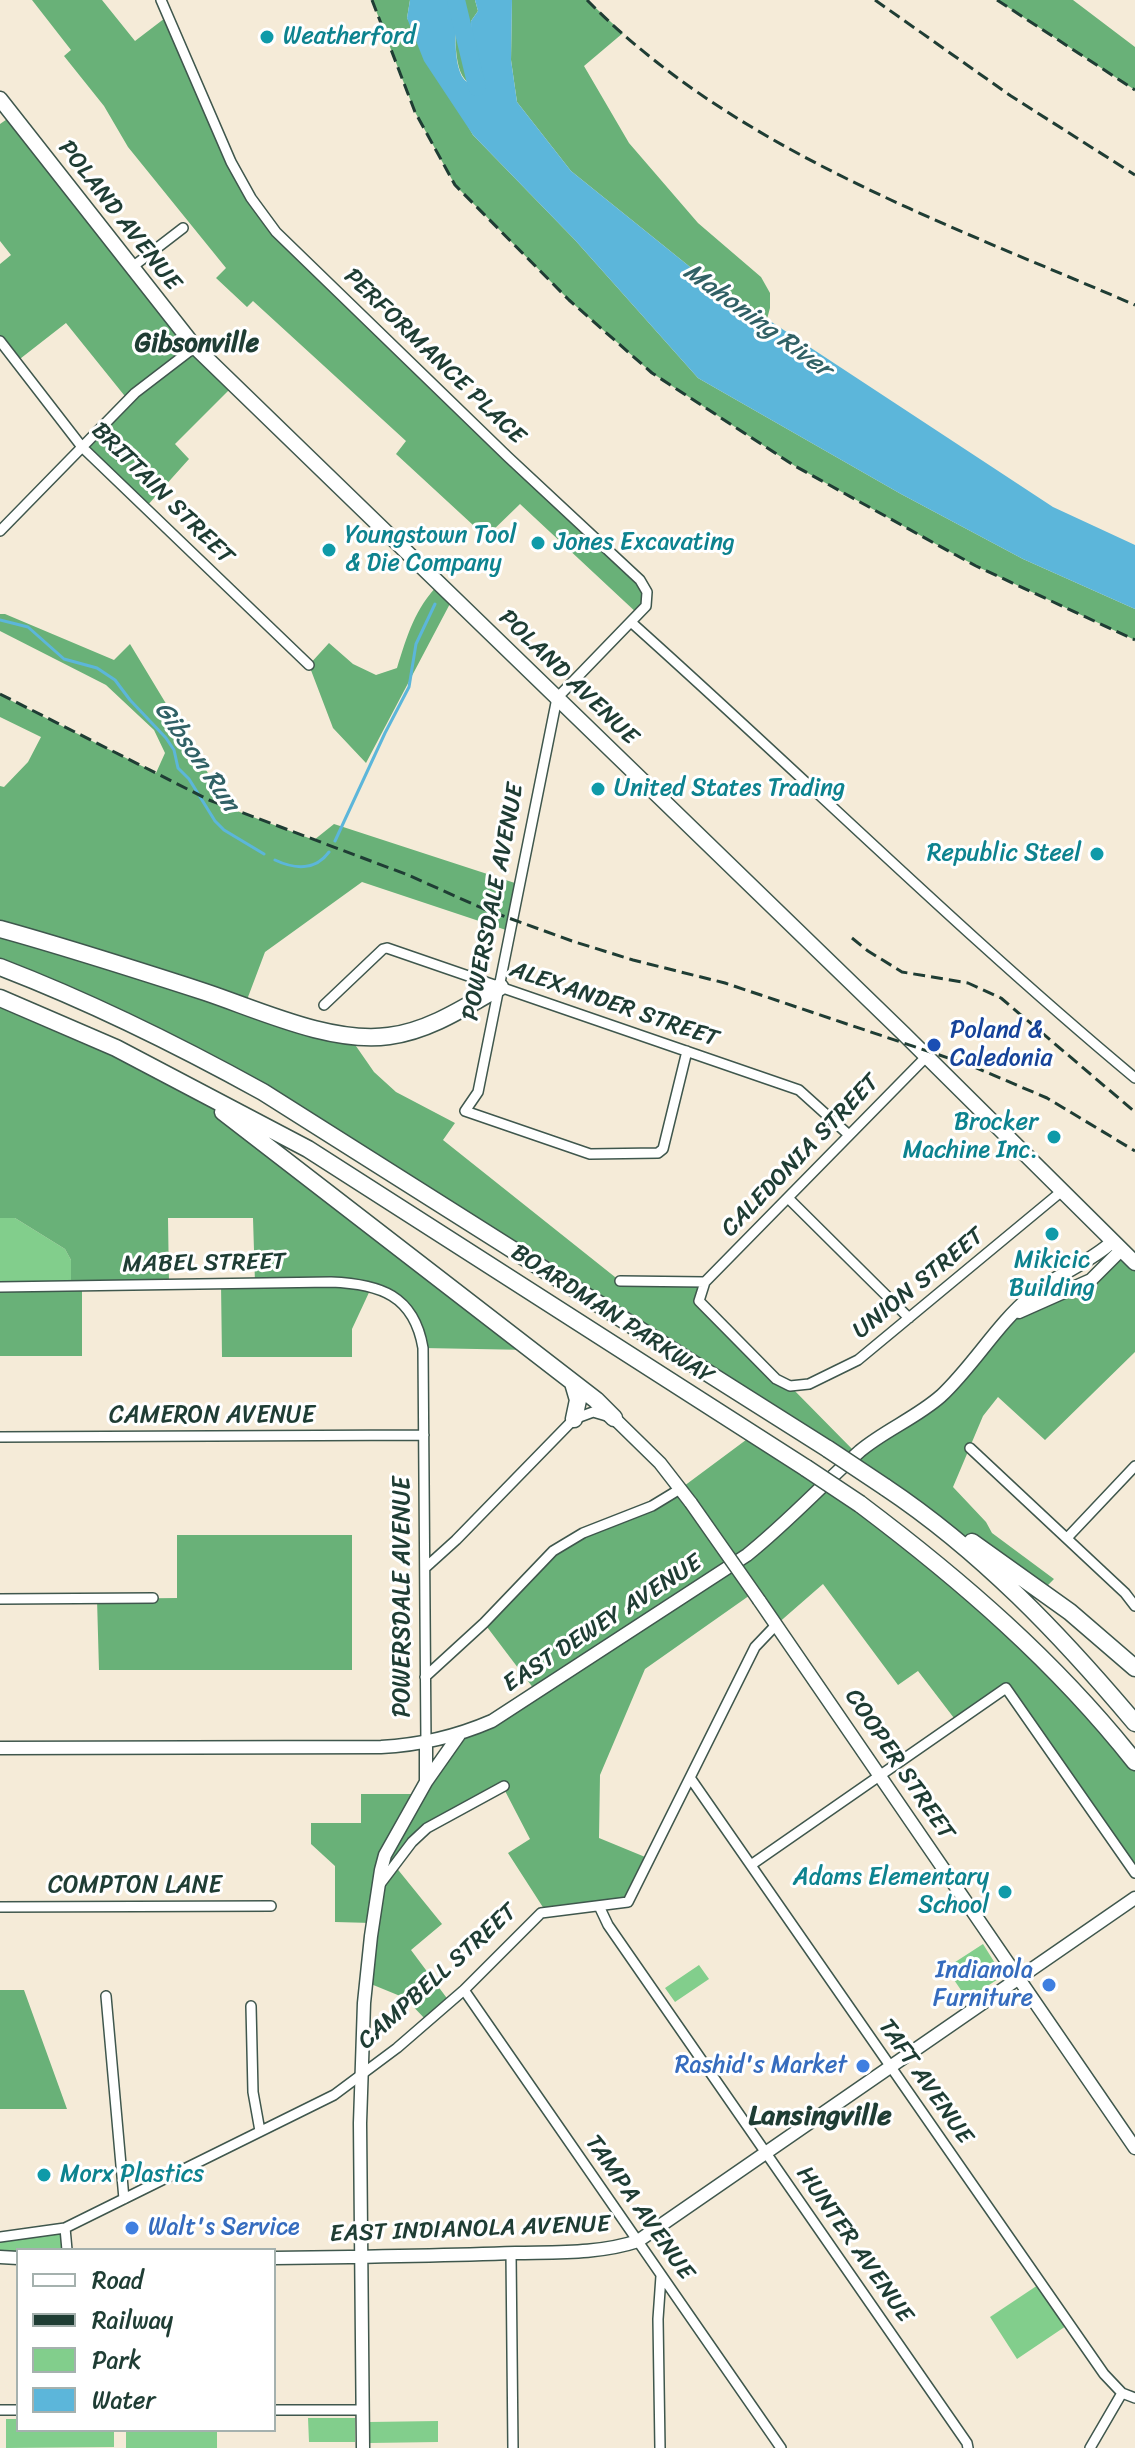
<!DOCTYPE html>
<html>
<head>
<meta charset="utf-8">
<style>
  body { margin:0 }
  #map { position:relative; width:1135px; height:2448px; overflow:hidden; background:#f5ebd8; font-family:Sriracha,sans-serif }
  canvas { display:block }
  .legend { position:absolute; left:16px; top:2248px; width:260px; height:184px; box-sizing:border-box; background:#fff; border:2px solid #a5b1ae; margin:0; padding:10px 14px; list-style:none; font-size:24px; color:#1f3d34 }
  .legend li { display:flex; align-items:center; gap:16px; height:40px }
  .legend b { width:40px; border:2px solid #a5b1ae }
</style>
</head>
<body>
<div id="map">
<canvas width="1135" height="2448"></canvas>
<ul class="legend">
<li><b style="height:10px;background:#fff"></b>Road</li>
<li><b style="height:10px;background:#1f3d34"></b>Railway</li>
<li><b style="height:22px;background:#82ce8c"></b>Park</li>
<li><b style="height:22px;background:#5cb6da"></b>Water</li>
</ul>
</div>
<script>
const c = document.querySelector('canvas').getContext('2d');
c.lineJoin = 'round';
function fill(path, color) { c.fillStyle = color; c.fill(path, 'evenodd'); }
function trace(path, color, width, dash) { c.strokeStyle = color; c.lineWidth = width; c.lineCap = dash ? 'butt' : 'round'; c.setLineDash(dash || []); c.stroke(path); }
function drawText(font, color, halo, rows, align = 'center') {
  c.font = font + ' Sriracha,sans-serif'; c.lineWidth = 6; c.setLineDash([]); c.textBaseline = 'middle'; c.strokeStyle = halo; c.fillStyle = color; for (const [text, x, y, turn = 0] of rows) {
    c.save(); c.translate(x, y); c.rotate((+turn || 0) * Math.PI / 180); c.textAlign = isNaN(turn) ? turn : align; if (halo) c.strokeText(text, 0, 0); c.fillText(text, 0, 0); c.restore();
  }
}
const green = new Path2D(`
  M0 1218H15L65 1249 71 1260V1286L0 1287Z
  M983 1944 1003 1976 967 1999 946 1968Z
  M699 1965 709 1979 675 2002 665 1988Z
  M65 2228 67 2250H18V2258L0 2257V2237Z
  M1041 2283 1069 2324 1017 2359 990 2317Z
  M308 2418H355V2442H309Z
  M6 2419H18V2430H114V2447L6 2448Z
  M438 2421V2442L370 2443 369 2422Z
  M126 2430H217V2448H126Z`);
const forest = new Path2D(`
  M32 0H102L135 41 169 15 219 135 265 218 647 592 639 615 520 504 486 537 396 454 406 441 253 301 247 307 216 278 226 268 128 147 104 106 64 56 71 50Z
  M372 0H410L407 18 473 135 575 240 698 378 901 494 1023 559 1135 609V640L976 566 934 543 795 466 652 373 569 300 455 185 415 112Z
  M457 0H475L478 11 471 21 472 72 468 82C451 71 456 19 457 0Z
  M512 0H587L623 33 584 66 629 143 698 223 761 277 770 293V308L767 319 700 275 571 171 517 102 511 60Z
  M997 0H1073L1135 47V90Z
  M13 115 234 385 175 444 189 459 146 507 82 447 128 400 66 323 16 362 0 341V264L11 255 0 241V124Z
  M439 584 453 598 366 763 333 728 309 665 329 643 353 664 376 675 397 668C407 636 415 608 439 584Z
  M0 614H5L114 660 130 644 229 808 314 840 334 824 521 885 512 932 362 882 265 952 245 1005 349 1036 374 1072 396 1092 455 1123 443 1140 620 1281 705 1282 699 1301 790 1386 857 1454 912 1419 1012 1315 1068 1291 1121 1250 1135 1263V1352L1045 1440 998 1397 983 1416 953 1487 986 1522 992 1533 1054 1579 1042 1591 901 1498 263 1092 0 967V786L4 787 28 762 41 737 0 717V695L156 773 165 753 154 730 106 685 0 631Z
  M0 998 57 1021 227 1114 530 1350 423 1348 411 1314 372 1286 352 1329V1357H222L221 1284 255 1283 253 1218H168L169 1284 82 1286V1356H0V1287L71 1286V1260L65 1249 15 1218H0Z
  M754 1434 933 1559 1135 1762V1873L1007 1688 957 1722 918 1671 898 1685 823 1584 776 1625 753 1593 645 1669 600 1775 599 1838 650 1859 628 1902 546 1912 508 1853 530 1839 503 1787 428 1828 395 1866 442 1924 411 1950 449 2001 427 2021 405 1998 366 1982 372 1923 335 1922V1866L311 1844V1823H361V1794H419L459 1735 537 1693 484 1623 553 1551 680 1489Z
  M177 1535H352V1670H99L97 1599 177 1598Z
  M0 1990H24L67 2109H0Z`);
const water = new Path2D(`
  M410 0H457C456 20 451 71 467 82L472 72 471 21 478 11 475 0H512L511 60 517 102 571 171 700 275 1053 507 1135 545V609L1023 559 901 494 698 378 575 240 473 135 424 61 407 18Z`);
const stream = new Path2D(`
  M0 620 28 627 64 659 97 668 115 680 130 700 166 738 174 750 178 768 189 779 215 821 224 830 264 854
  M335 841 385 733 409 687 416 644 435 604
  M275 860C294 869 315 871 329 852`);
const river = new Path2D(`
  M456 0 477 87`);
const minor = new Path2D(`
  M161 0 231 162 251 198 276 232 508 457 640 580 647 592 646 606 557 698 478 1092 465 1111 590 1154 658 1153 663 1149 687 1051
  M131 268 183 228
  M0 341 82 447 309 665
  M0 531 135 393 195 347
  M632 623C801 774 961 933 1135 1078
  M324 1005 383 949 387 948 799 1090 849 1135
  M926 1057 705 1282 699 1301 776 1379 790 1386 809 1384 858 1360 1062 1191
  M788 1198 909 1318
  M620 1281 705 1282
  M0 1287 331 1282C380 1284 414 1295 423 1348L426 1744
  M0 1437 424 1435
  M970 1448 1125 1593 1135 1606
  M1067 1538 1135 1466
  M425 1568 456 1540 574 1419 593 1412 610 1417
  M0 1599 153 1598
  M425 1677 484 1623 553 1551 583 1533 652 1506 680 1489
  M691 1779 1104 2374 1122 2393 1135 2398
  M751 1865 1006 1688 1135 1873
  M381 1883 412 1842 427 1828 504 1786
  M599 1906 608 1925 967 2443 968 2448
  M0 1907 271 1906
  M464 1990 781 2448
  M106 1996 124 2199
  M251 2006 253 2092 260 2131
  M65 2228 67 2250
  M0 2237 65 2228 334 2095 397 2048 464 1990 541 1913 628 1902 755 1647 776 1625
  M511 2253 513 2448
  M0 2410H18
  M274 2410H363
  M660 2448 658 2319 661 2276
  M1090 2448 1122 2393`);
const tertiary = new Path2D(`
  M1019 1312 1091 1280 1121 1250
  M614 1418 660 1463 691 1503
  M759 1600 1135 2148
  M0 1748 381 1747C421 1745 455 1737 492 1721L747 1555C787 1523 822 1485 860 1451 885 1430 916 1418 941 1396 974 1365 997 1324 1031 1296 1056 1274 1088 1264 1112 1242
  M426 1782 459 1735
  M0 2257 18 2258
  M274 2258C355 2257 435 2256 516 2253 556 2252 599 2254 638 2241L1135 1898
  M363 2448 360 2123 364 2003 371 1936 381 1870 385 1855 426 1782V1744`);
const secondary = new Path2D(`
  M0 99 195 347 904 1034 1135 1263`);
const motorway = new Path2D(`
  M0 929C69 948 137 970 205 992 259 1010 331 1044 389 1036 429 1031 465 1007 500 987
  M0 967C91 1002 178 1045 263 1092L828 1449
  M0 998 116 1048 308 1149 806 1468
  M223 1112 596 1400 614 1418
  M573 1383 578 1400 574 1419
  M885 1487C981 1551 1061 1635 1135 1723
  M860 1504C961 1580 1056 1662 1135 1762
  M972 1542 1070 1612 1135 1668`);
const rail = new Path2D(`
  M372 0 415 112 455 185 569 300 652 373 795 466 934 543 976 566 1135 640
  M587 0C734 150 946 223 1135 305
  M875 0 1011 96 1135 175
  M997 0 1135 90
  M0 694 209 800 408 875 484 909 572 941 633 960 725 983 972 1066 1047 1098 1135 1151
  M852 938 868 951 902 972 968 983 1001 998 1135 1112`);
const tertiaryBridge = new Path2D(`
  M691 1503 759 1600`);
const motorwayBridge = new Path2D(`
  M828 1449 885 1487
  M806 1468 860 1504`);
const markers = [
  [267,37,8,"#0f9aa8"],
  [538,543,8,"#0f9aa8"],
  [329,550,8,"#0f9aa8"],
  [598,789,8,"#0f9aa8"],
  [1097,854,8,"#0f9aa8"],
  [934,1045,8,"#1a4fb4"],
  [1054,1137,8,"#0f9aa8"],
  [1052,1234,8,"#0f9aa8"],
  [1005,1892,8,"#0f9aa8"],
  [1049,1985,8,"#3f7fe0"],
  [863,2066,8,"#3f7fe0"],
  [44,2175,8,"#0f9aa8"],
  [132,2228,8,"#3f7fe0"]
];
const cultureNames = [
  ["Weatherford",283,37],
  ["Youngstown Tool",345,536],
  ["& Die Company",345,564],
  ["Jones Excavating",554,543],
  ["United States Trading",614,789],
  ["Republic Steel",1081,854,"right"],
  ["Brocker",1038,1123,"right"],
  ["Machine Inc.",1038,1151,"right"],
  ["Mikicic",1052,1261,"center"],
  ["Building",1052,1289,"center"],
  ["Adams Elementary",989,1878,"right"],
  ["School",989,1906,"right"],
  ["Morx Plastics",60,2175]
];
const streetNames = [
  ["POLAND AVENUE",119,216,52],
  ["PERFORMANCE PLACE",434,357,44],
  ["BRITTAIN STREET",162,494,45],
  ["POLAND AVENUE",568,678,44],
  ["POWERSDALE AVENUE",494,902,-79],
  ["ALEXANDER STREET",614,1005,19],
  ["CALEDONIA STREET",801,1156,-46],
  ["MABEL STREET",204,1264,-1],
  ["UNION STREET",919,1284,-39],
  ["BOARDMAN PARKWAY",612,1315,33],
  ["CAMERON AVENUE",212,1416],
  ["POWERSDALE AVENUE",403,1597,-90],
  ["EAST DEWEY AVENUE",603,1624,-33],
  ["COOPER STREET",899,1765,56],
  ["COMPTON LANE",135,1886],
  ["CAMPBELL STREET",438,1977,-42],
  ["TAFT AVENUE",925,2082,55],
  ["TAMPA AVENUE",639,2208,55],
  ["EAST INDIANOLA AVENUE",470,2230,-2],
  ["HUNTER AVENUE",854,2245,55]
];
const transitNames = [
  ["Poland &",950,1031],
  ["Caledonia",950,1059]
];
const shopNames = [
  ["Indianola",1033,1971],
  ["Furniture",1033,1999],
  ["Rashid's Market",847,2066],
  ["Walt's Service",148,2228,"left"]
];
const waterNames = [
  ["Mahoning River",757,321,36],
  ["Gibson Run",196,757,55]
];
const neighbourhoodNames = [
  ["Gibsonville",197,344]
];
const quarterNames = [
  ["Lansingville",820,2117]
];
fill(green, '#82ce8c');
fill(forest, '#69b178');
fill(water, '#5cb6da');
trace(stream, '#5cb6da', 3);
trace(river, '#5cb6da', 18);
trace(minor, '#3f574d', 12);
trace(tertiary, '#3f574d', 15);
trace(secondary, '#3f574d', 17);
trace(motorway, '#3f574d', 19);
trace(minor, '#fff', 9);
trace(tertiary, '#fff', 12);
trace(secondary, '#fff', 14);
trace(motorway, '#fff', 16);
trace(rail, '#1f3d34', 3, [12, 6]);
trace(tertiaryBridge, '#3f574d', 15, []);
trace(motorwayBridge, '#3f574d', 19, []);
trace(tertiaryBridge, '#fff', 12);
trace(motorwayBridge, '#fff', 16);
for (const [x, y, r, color] of markers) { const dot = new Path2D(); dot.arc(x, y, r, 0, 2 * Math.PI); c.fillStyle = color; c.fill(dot); trace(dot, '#fff', 3); }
drawText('24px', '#0d838f', '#fff', cultureNames, 'left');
drawText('24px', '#1f3d34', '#fff', streetNames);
drawText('24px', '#164399', '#fff', transitNames, 'left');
drawText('24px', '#366cbe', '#fff', shopNames, 'right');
drawText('italic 26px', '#316166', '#fff', waterNames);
drawText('bold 26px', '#1f3d34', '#fff', neighbourhoodNames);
drawText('bold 28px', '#1f3d34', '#fff', quarterNames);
</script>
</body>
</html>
